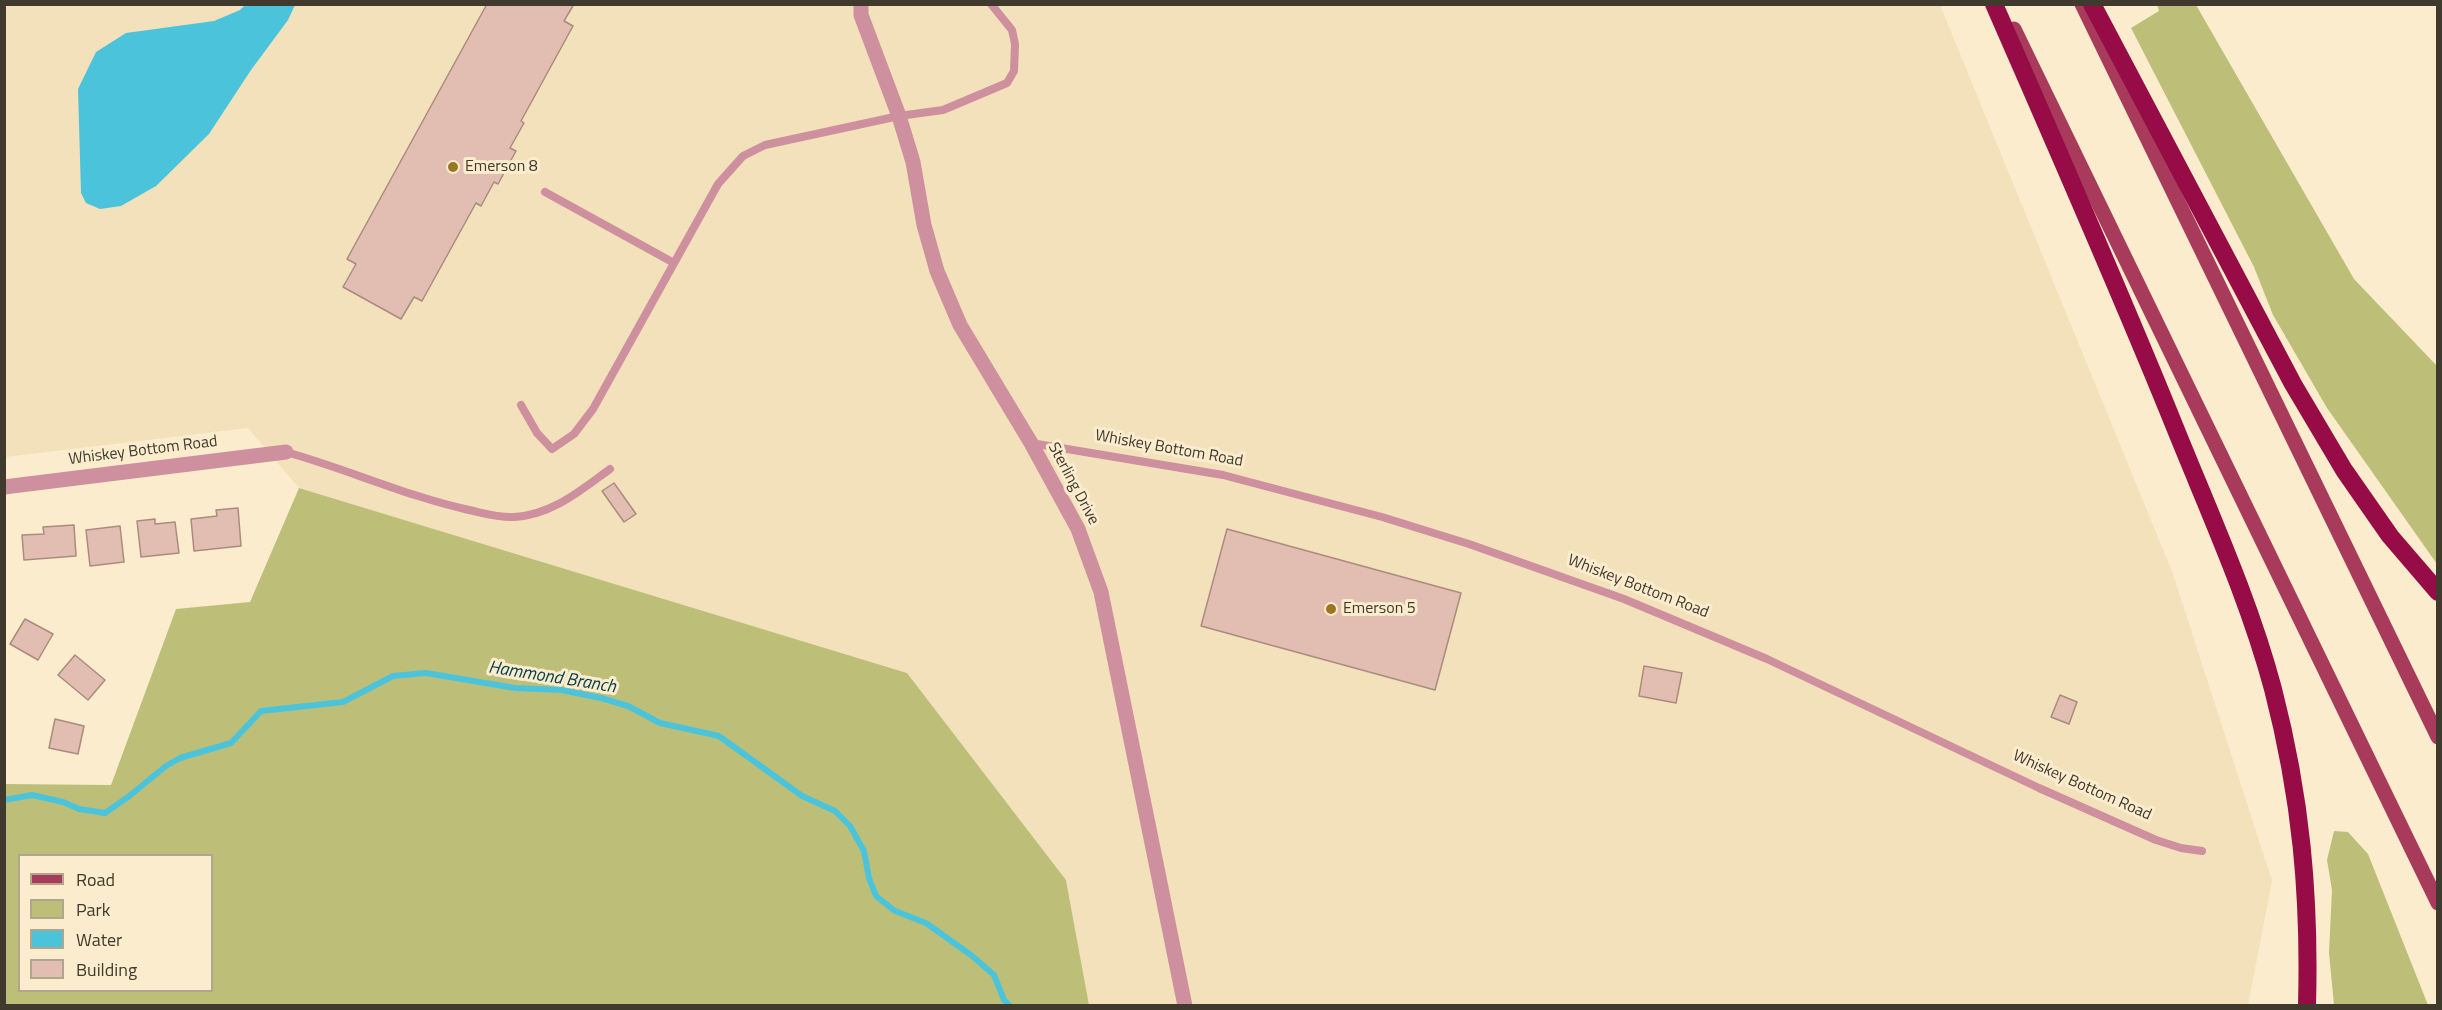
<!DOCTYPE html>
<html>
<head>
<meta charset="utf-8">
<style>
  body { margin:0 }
  #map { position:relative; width:2442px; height:1010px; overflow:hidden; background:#faeccd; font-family:"Titillium Web",sans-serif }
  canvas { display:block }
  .frame { position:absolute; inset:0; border:6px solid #403a2e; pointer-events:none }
  .legend { position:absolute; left:18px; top:854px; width:195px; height:138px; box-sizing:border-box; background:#faeccd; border:2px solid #b0a58d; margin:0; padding:8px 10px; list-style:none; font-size:18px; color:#403a2e }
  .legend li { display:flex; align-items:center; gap:12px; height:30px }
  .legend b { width:30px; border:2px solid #b0a58d }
</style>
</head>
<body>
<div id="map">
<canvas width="2442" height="1010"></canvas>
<div class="frame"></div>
<ul class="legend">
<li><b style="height:8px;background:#a83b5c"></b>Road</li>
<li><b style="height:16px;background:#bdbf79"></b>Park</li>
<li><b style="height:16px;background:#4bc4db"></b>Water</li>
<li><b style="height:16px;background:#e1beb1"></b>Building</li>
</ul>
</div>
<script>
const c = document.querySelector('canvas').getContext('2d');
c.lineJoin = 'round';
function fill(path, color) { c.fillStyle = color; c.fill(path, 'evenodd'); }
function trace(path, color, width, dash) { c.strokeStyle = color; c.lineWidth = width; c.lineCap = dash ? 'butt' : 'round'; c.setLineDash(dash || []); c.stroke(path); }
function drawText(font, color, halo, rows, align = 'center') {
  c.font = font + ' "Titillium Web",sans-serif'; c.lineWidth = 6; c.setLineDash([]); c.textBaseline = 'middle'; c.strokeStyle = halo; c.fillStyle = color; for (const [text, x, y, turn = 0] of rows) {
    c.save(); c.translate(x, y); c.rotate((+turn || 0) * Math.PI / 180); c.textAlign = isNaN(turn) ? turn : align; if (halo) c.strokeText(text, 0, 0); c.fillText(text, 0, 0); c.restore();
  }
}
const built = new Path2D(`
  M4 5H1940L2173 574 2272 881 2248 1005H1089L1066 880 907 673 299 488 248 428 5 457Z`);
const green = new Path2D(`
  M2157 5H2196L2354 279 2437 366V564L2327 408 2273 315 2254 267 2131 28 2159 11Z
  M299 488 907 673 1066 880 1089 1005H5V784L111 785 176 609 250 602ZM20 856H212V990H20Z
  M2334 831 2348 832 2368 854 2428 1005H2334L2329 953 2332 890 2327 860Z`);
const water = new Path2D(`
  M245 5H295L288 20 251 70 209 134 156 186 121 206 100 209 86 203 81 193 78 89 96 52 126 33 214 21 240 10Z`);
const stream = new Path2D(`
  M4 800 32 795 63 802 79 809 105 813 128 797 166 766 180 758 231 743 261 711 343 702 393 676 426 673 515 688 561 690 601 698 628 706 660 723 719 736 802 796 835 811 850 826 864 851 869 878 876 896 895 911 926 923 971 955 994 975 1004 1000 1010 1006`);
const building = new Path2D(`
  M487 4H574L564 21 573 26 521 121 524 123 510 148 516 151 498 184 494 182 481 206 476 203 422 301 414 297 401 319 343 287 356 264 347 259Z
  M614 483 636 514 624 522 602 491Z
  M238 508 241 546 194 551 191 519 217 516 216 510Z
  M155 519V524L175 522 179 553 141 557 137 521Z
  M74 525 76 556 24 560 22 535 44 534 43 527Z
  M120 526 124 562 90 566 86 530Z
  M1227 529 1461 593 1435 690 1201 626Z
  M25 619 53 634 38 660 10 644Z
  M75 655 105 680 88 700 58 675Z
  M1644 666 1682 673 1676 703 1639 696Z
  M2060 695 2077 702 2069 724 2051 717Z
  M55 719 84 726 78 754 49 748Z`);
const service = new Path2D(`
  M545 192 674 263
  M521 405 537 433 552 449 574 434 593 409 718 184 743 156 765 145 899 116 943 110 1007 83 1014 71 1015 44 1012 30 991 4
  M1031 443 1223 475 1382 517 1469 544 1624 599 1767 659 2039 788 2156 840 2181 848 2202 851
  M286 452C347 469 406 496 469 510 483 513 499 518 514 517 552 515 581 490 610 469`);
const minor = new Path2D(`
  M861 4V15L899 116 913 162 924 225 937 271 960 325 1031 443 1078 529 1101 592 1185 1006
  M4 487 286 452`);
const primary = new Path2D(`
  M2082 4 2438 737
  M2014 29 2438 903`);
const motorway = new Path2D(`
  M1994 4C2055 144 2117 284 2174 425 2209 512 2249 599 2273 689 2301 797 2310 895 2307 1006
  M2092 4 2293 384 2344 470 2390 536 2438 592`);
const markers = [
  [453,167,6,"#9b7622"],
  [1331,609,6,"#9b7622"]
];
const poiNames = [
  ["Emerson 8",465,167],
  ["Emerson 5",1343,609]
];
const streetNames = [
  ["Whiskey Bottom Road",1169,449,10],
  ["Whiskey Bottom Road",143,451,-7],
  ["Sterling Drive",1073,484,62],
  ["Whiskey Bottom Road",1638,587,21],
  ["Whiskey Bottom Road",2082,786,24]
];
const waterNames = [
  ["Hammond Branch",552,678,9]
];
fill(built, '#f2e1ba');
fill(green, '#bdbf79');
fill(water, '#4bc4db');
trace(stream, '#4bc4db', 6);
fill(building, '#e1beb1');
trace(building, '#ac8b7f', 1.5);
trace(service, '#ce909e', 8);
trace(minor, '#ce909e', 15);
trace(primary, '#a83b5c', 15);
trace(motorway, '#970b46', 18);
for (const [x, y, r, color] of markers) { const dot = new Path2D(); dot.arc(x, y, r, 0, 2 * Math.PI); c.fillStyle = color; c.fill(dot); trace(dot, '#faeccd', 2); }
drawText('16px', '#403a2e', '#faeccd', poiNames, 'left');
drawText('16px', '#403a2e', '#faeccd', streetNames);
drawText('italic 18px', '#063f49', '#faeccd', waterNames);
</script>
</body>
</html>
